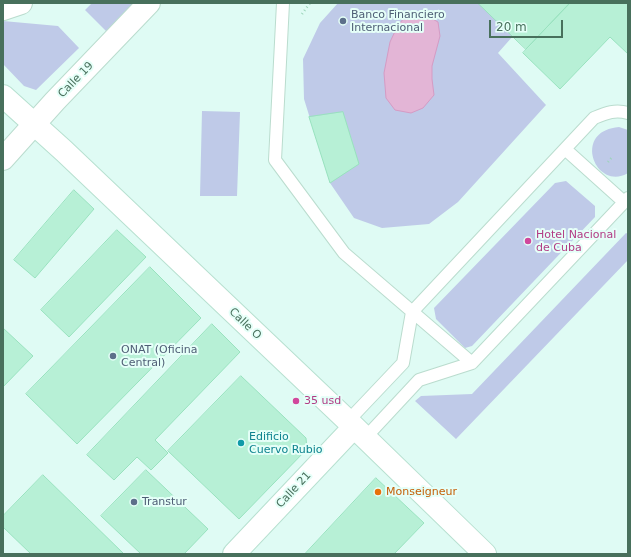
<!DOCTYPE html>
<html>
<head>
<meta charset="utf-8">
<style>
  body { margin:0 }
  #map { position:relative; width:631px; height:557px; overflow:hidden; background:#dffbf4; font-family:"DejaVu Sans",sans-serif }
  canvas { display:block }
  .frame { position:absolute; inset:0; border:4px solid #48705c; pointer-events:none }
  .scale { position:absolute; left:489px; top:20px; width:74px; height:18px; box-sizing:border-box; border:2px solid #48705c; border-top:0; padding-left:5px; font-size:12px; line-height:14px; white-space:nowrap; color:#48705c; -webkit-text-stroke:3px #e5fff8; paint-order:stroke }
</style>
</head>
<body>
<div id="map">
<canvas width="631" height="557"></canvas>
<div class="frame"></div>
<div class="scale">20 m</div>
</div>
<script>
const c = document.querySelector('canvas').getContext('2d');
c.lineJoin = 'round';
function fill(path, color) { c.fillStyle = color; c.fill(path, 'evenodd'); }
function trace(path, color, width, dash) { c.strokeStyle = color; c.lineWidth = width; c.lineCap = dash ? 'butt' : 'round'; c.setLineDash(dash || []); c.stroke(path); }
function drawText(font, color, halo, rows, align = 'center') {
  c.font = font + ' "DejaVu Sans",sans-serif'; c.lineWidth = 4; c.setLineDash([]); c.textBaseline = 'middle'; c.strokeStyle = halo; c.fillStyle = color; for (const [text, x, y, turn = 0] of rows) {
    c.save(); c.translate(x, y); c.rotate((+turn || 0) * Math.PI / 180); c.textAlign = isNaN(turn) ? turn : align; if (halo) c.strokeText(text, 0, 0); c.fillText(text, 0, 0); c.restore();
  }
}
const green = new Path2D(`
  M92 3H134L106 31 85 10Z
  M338 3H478L513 36 498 53 546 105 458 202 429 224 382 228 354 218 330 183 304 99 303 59 320 23Z
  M3 21 58 26 79 48 36 90 24 86 3 64Z
  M202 111 240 112 237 196H200Z
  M619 127 628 130V173C596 192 571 131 619 127Z
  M566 181 595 206V217L472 346 465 348 436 319 434 308 555 183Z
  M626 233 628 234V260L456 439 415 401 421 396 472 394Z`);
const water = new Path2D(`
  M420 12 438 22 440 36 432 66V79L434 95 423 108 411 113 395 110 386 98 384 73 390 42 398 25 406 16Z`);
const building = new Path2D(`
  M478 3H570L526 49Z
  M570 3H628V54L610 37 560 89 523 53Z
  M343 112 359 164 330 183 309 117Z
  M74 190 94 209 35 278 14 260Z
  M117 230 146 257 69 337 41 310Z
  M150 267 201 318 77 444 26 394Z
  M212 324 240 352 155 440 168 453 151 470 137 457 114 480 87 455Z
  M3 328 33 356 3 387Z
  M241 376 306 438 307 449 239 519 168 451Z
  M146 470 208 529 184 554H141L101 516Z
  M43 475 124 554H3V516Z
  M376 478 424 523 394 554H305Z
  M3 527 31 554H3Z`);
const path = new Path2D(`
  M302 14 310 3
  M608 162 613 156`);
const lane = new Path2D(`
  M283 3 275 160 344 253 472 363
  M565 149 624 202
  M348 421 403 363 412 312 594 118C606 113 615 109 628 113
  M366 437 419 380 472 363 628 198`);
const street = new Path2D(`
  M3 9 21 3
  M3 159 55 101 149 3`);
const secondary = new Path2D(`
  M3 96 64 151 348 421 485 554
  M234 554 354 427`);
const markers = [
  [343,21,4,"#5c6f8a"],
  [528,241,4,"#d1479c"],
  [113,356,4,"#5c6f8a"],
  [296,401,4,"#d1479c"],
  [241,443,4,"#0f9aa8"],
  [378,492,4,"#e8710a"],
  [134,502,4,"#5c6f8a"]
];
const serviceNames = [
  ["Banco Financiero",351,15],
  ["Internacional",351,28],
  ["ONAT (Oficina",121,350],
  ["Central)",121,363],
  ["Transtur",142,502]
];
const streetNames = [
  ["Calle 19",76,80,-46],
  ["Calle O",245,324,44],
  ["Calle 21",294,490,-47]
];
const hotelNames = [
  ["Hotel Nacional",536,235],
  ["de Cuba",536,248],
  ["35 usd",304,401]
];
const cultureNames = [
  ["Edificio",249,437],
  ["Cuervo Rubio",249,450]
];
const foodNames = [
  ["Monseigneur",386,492]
];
fill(green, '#bfcae8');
fill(water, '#e3b5d6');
trace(water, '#d59bc4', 1);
fill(building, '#b7f0d6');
trace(building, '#98e2be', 1);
trace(lane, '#badcce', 14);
trace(street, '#badcce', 24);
trace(secondary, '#b7e0d0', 24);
trace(path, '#9bd4b9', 2.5, [1, 3]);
trace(lane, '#fff', 12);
trace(street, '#fff', 22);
trace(secondary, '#fff', 22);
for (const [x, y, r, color] of markers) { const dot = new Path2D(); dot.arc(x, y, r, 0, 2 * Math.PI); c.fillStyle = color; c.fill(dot); trace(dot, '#e5fff8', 1.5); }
drawText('11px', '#4e5e75', '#e5fff8', serviceNames, 'left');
drawText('11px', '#48705c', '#e5fff8', streetNames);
drawText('11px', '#b23c85', '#e5fff8', hotelNames, 'left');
drawText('11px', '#0d838f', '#e5fff8', cultureNames, 'left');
drawText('11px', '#c56008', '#e5fff8', foodNames, 'left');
</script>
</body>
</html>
